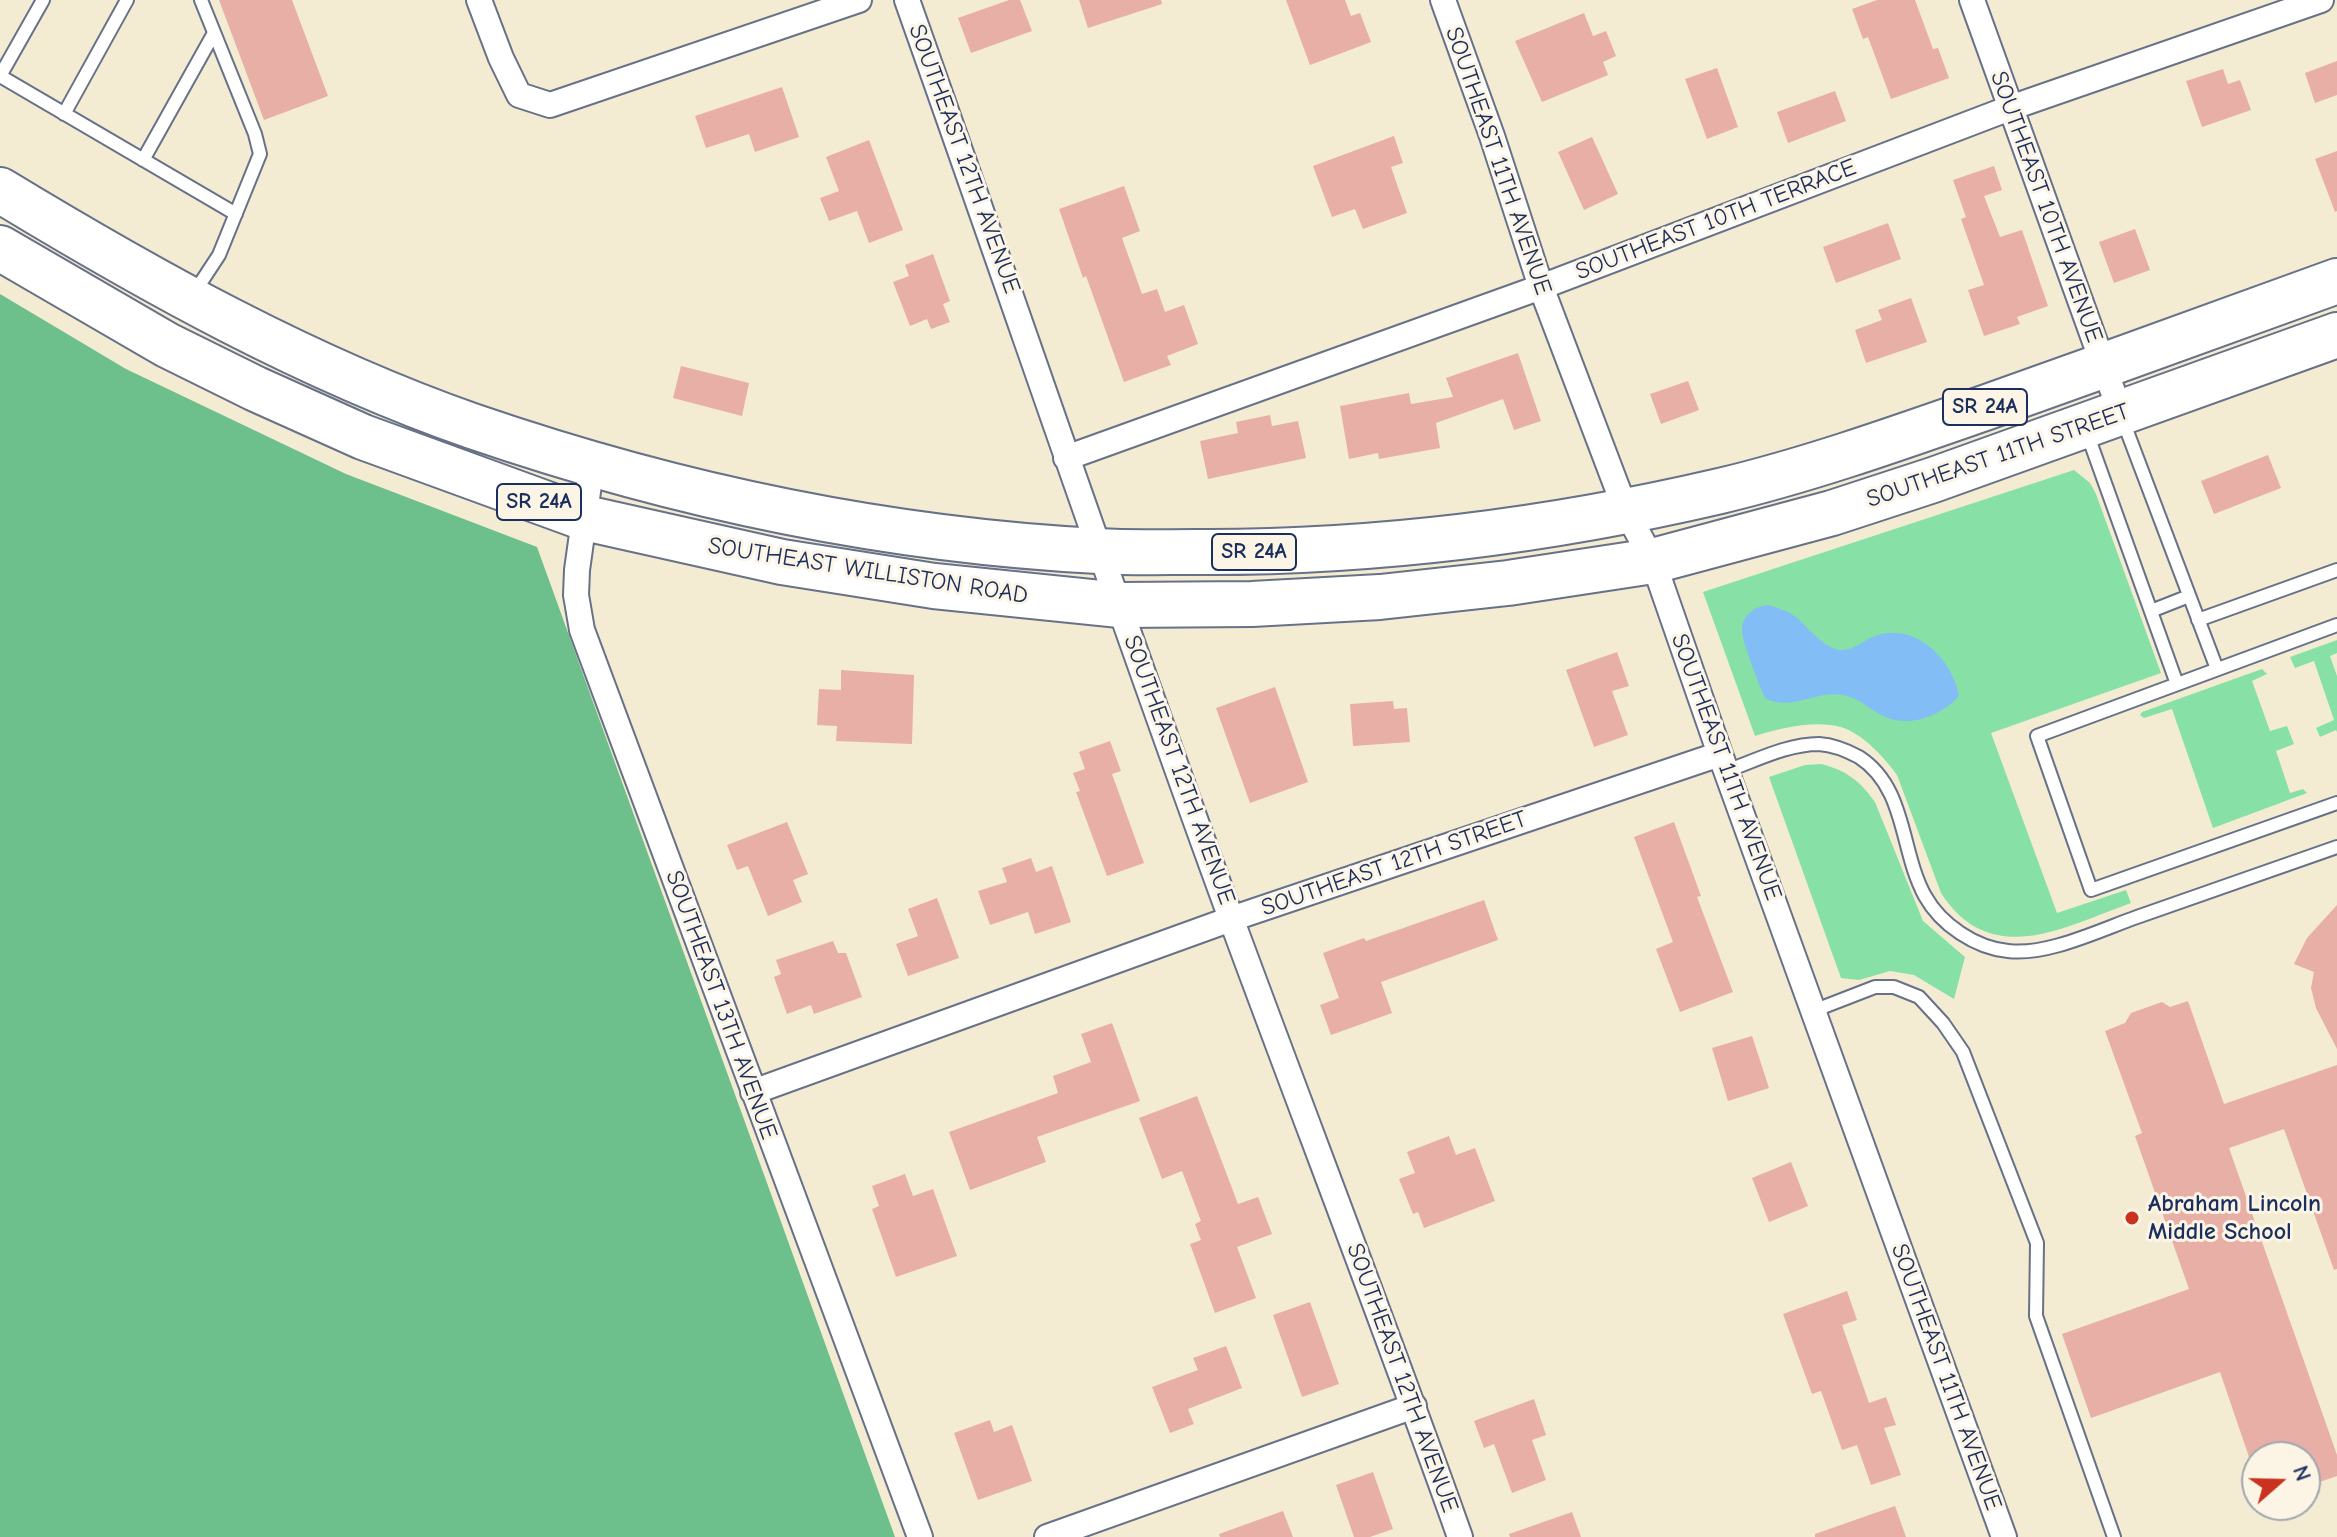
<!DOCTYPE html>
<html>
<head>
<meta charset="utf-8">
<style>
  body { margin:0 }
  #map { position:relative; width:2337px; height:1537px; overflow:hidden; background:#f4ebd3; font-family:"Comic Neue",sans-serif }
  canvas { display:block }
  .north { position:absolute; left:2241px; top:1441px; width:80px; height:80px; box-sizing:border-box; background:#fcf5e5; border:2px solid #a2a6af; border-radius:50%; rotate:70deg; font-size:22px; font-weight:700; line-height:32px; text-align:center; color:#1b2f5e }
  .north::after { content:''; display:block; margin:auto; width:28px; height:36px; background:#c8321e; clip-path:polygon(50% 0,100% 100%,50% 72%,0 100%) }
</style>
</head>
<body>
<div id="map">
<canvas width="2337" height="1537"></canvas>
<div class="north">N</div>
</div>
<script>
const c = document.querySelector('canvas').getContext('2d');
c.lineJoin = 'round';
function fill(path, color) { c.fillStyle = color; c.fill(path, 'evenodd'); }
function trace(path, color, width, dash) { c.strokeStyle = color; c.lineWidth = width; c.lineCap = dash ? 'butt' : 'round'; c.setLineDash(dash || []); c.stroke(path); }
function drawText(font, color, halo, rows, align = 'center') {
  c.font = font + ' "Comic Neue",sans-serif'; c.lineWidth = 6; c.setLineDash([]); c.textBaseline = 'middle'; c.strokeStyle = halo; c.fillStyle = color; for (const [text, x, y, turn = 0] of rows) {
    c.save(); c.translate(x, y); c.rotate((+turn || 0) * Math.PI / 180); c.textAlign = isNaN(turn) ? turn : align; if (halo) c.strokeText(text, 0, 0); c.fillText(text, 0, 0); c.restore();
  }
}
const green = new Path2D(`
  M2074 470 2090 483 2096 494 2161 673 1991 733 2057 913 2126 890 2131 903C2064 927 1991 970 1941 893L1897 775C1884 757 1863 734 1841 727 1814 720 1780 728 1755 736L1703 592Z
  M2337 640V653L2330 656 2337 676V732L2336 730 2320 737 2316 728 2334 720 2314 661 2295 668 2290 657Z
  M2262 669 2267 674 2252 681 2270 731 2287 726 2294 744 2276 751 2290 793 2303 789 2307 793 2213 828 2172 709 2144 718 2140 715 2142 712Z
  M1821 764C1846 770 1860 781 1875 802L1923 921 1965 957 1954 999 1914 975 1890 971 1859 980 1841 978 1769 777 1805 765Z`);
const forest = new Path2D(`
  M0 294 126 369 346 474 537 547 895 1537H0Z`);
const water = new Path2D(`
  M1768 605C1778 608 1788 611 1796 617 1809 628 1823 648 1841 650 1853 651 1864 640 1875 636 1915 621 1953 660 1959 696 1940 717 1907 729 1881 715 1868 708 1859 698 1843 695 1815 690 1792 712 1765 698 1760 687 1741 640 1742 629 1742 615 1756 606 1768 605Z`);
const building = new Path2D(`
  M219 0H292L328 96 264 120Z
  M1009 0H1020L1032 31 971 53 958 18Z
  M1079 0H1161L1162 4 1088 28Z
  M1286 0H1345L1351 16 1360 13 1371 42 1310 65Z
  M1877 0H1915L1933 49 1938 48 1949 78 1891 99 1868 37 1863 39 1852 9Z
  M1584 13 1593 36 1606 31 1616 56 1603 62 1608 75 1542 102 1515 41Z
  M2337 61V95L2315 103 2305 73Z
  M1717 68 1738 127 1707 139 1685 79Z
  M2223 69 2228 84 2240 80 2251 110 2202 127 2186 81Z
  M782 87 799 137 755 152 749 134 706 148 695 116Z
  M1835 91 1846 121 1788 143 1777 112Z
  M1394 136 1403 163 1391 167 1407 213 1363 229 1355 209 1332 217 1313 166Z
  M1592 137 1618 194 1584 210 1558 152Z
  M869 140 903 230 869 243 857 211 829 221 820 198 839 191 826 157Z
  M2337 151V211L2335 212 2315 159Z
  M1994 166 2002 190 1984 196 2000 237 2022 230 2048 306 2017 317 2020 324 1984 336 1968 290 1984 285 1961 219 1966 217 1953 180Z
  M1124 186 1140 231 1122 238 1142 294 1157 289 1165 312 1184 305 1198 344 1167 356 1171 365 1124 382 1086 276 1083 278 1059 209Z
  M1888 223 1901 259 1836 283 1823 247Z
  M2135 229 2150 270 2114 283 2099 242Z
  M933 254 950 301 943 304 950 322 931 329 927 319 910 326 893 282 909 276 905 265Z
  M1911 298 1927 342 1866 363 1855 330 1882 320 1878 310Z
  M1518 353 1541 421 1514 430 1503 399 1436 423 1440 448 1379 459 1378 453 1349 459 1340 406 1409 393 1411 404 1453 397 1446 378Z
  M681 366 749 383 742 416 673 398Z
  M1688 381 1699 410 1661 424 1650 394Z
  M1270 415 1272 426 1298 421 1306 458 1208 479 1200 441 1238 433 1236 422Z
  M2268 455 2281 488 2214 514 2201 481Z
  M1617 652 1629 686 1612 691 1628 735 1594 747 1566 670Z
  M841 670 914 675 912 744 836 741 837 726 817 725 819 689 841 690Z
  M1275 687 1308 782 1250 803 1216 708Z
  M1393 701 1394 709 1407 708 1410 742 1353 746 1350 704Z
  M1110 741 1121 771 1112 774 1144 863 1107 876 1076 792 1080 791 1073 773 1085 769 1079 752Z
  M787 822 808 874 793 880 802 902 768 916 748 866 737 870 727 845Z
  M1674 822 1701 896 1697 897 1733 992 1680 1012 1656 949 1673 942 1634 837Z
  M1031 858 1036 872 1052 866 1071 922 1035 934 1028 912 990 925 978 891 1007 882 1002 868Z
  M937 898 959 958 908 976 896 944 918 936 908 909Z
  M1484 900 1498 940 1381 982 1392 1013 1331 1035 1320 1005 1339 998 1323 953 1364 938 1366 941Z
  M2337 905V1049L2316 1008 2311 988 2314 972 2294 964 2307 938Z
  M833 941 838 953H846L862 997 814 1014 811 1005 787 1014 774 977 781 974 776 960Z
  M2188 1001 2224 1104 2337 1065V1269L2334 1270 2284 1129 2229 1148 2337 1455V1476L2305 1487V1457H2249L2220 1372 2091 1418 2062 1334 2189 1289 2135 1136 2142 1133 2105 1031 2125 1023 2131 1013 2162 1002 2170 1007Z
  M1112 1023 1140 1101 1037 1137 1046 1162 970 1190 949 1132 1058 1093 1053 1076 1091 1062 1081 1034Z
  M1752 1036 1769 1088 1728 1101 1712 1048Z
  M1197 1096 1238 1204 1258 1197 1272 1234 1237 1247 1256 1298 1215 1313 1190 1244 1201 1240 1195 1224 1201 1221 1182 1171 1162 1179 1139 1118Z
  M1449 1136 1456 1155 1475 1148 1495 1201 1424 1228 1418 1212 1413 1214 1399 1179 1415 1173 1407 1152Z
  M1791 1162 1808 1206 1769 1222 1752 1178Z
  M905 1174 913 1196 933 1189 957 1256 896 1277 872 1209 879 1206 872 1186Z
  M1847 1291 1857 1320 1842 1325 1869 1403 1886 1397 1896 1425 1884 1428 1901 1475 1871 1485 1857 1445 1842 1450 1821 1391 1812 1394 1783 1314Z
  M1310 1302 1339 1384 1302 1397 1273 1315Z
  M1226 1346 1242 1388 1188 1409 1194 1424 1170 1433 1152 1387 1198 1370 1193 1358Z
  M1534 1399 1546 1435 1532 1440 1546 1480 1512 1493 1494 1444 1484 1448 1474 1421Z
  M990 1420 994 1432 1012 1425 1032 1481 978 1500 954 1433Z
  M1373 1472 1393 1529 1370 1537H1354L1336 1485Z
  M1895 1506 1906 1537H1815V1534Z
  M1283 1511 1293 1537H1220L1219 1534Z
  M1572 1512 1581 1537H1510L1509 1534Z`);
const lane = new Path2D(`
  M0 76 236 214
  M0 76 43 0
  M64 114 127 0
  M143 160 214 33
  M194 293 219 255 260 154 255 134 201 0
  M2122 418 2217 669
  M2087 433 2177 684
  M2151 611 2189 596
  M2198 620 2337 570
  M2337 625 2037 736 2091 890 2337 803
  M1726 771C1755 761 1787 744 1819 744 1834 745 1846 750 1859 757 1907 788 1900 851 1925 896 1941 925 1976 948 2008 951 2047 956 2100 930 2137 917 2203 894 2270 871 2337 847
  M1813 1011 1875 987H1894L1919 997 1943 1023 1963 1052 2037 1243 2036 1316 2114 1537`);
const street = new Path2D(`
  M479 0 501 58 519 95 550 105 859 0
  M907 0C1016 307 1120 616 1232 921 1308 1127 1387 1331 1460 1537
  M1443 0 1492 136 1541 287 1626 511 1653 561 1720 754 2004 1537
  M1972 0 2121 414
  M1066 458 1541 287 2010 108 2321 0
  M592 463 577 570 576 595 582 630 920 1537
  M753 1092 1231 919 1720 754
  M1047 1537 1414 1406`);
const highway = new Path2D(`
  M0 190C150 281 306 368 472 426 673 495 885 540 1098 551 1130 553 1163 552 1196 552 1373 553 1548 531 1720 491 1812 469 1901 437 1990 406 2106 365 2221 323 2337 281
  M0 248 167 345 256 389 363 437 585 518 782 562 934 586 1120 605 1252 604 1380 597 1508 583 1653 561 1832 513 1933 480 2337 335`);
const markers = [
  [2132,1218,8,"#c8321e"]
];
const shields = [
  [1985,407,84],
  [539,502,84],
  [1254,552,84]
];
const shieldNames = [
  ["SR 24A",1985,407],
  ["SR 24A",539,502],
  ["SR 24A",1254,552]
];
const streetNames = [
  ["SOUTHEAST 12TH AVENUE",964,159,70],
  ["SOUTHEAST 11TH AVENUE",1498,161,71],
  ["SOUTHEAST 10TH AVENUE",2046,207,70],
  ["SOUTHEAST 10TH TERRACE",1716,220,-21],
  ["SOUTHEAST 11TH STREET",1998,456,-19],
  ["SOUTHEAST WILLISTON ROAD",868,571,9],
  ["SOUTHEAST 11TH AVENUE",1726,767,70],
  ["SOUTHEAST 12TH AVENUE",1179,770,70],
  ["SOUTHEAST 12TH STREET",1394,864,-19],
  ["SOUTHEAST 13TH AVENUE",721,1005,70],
  ["SOUTHEAST 11TH AVENUE",1946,1377,70],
  ["SOUTHEAST 12TH AVENUE",1402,1378,70]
];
const poiNames = [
  ["Abraham Lincoln",2148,1204],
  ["Middle School",2148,1232]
];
fill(green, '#87e1a6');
fill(forest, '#6dbf8b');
fill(water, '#83bdf5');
fill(building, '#e8afa7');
trace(lane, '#677187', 16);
trace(street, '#677187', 28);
trace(highway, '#677187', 48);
trace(lane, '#fff', 12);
trace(street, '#fff', 24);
trace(highway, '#fff', 44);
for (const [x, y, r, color] of markers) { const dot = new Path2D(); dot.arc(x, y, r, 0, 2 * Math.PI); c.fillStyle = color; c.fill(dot); trace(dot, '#fcf5e5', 3); }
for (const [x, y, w] of shields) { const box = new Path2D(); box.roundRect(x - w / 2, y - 18, w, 36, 6); c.fillStyle = '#fcf5e5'; c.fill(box); trace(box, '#1b2f5e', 2); }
drawText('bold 22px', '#1b2f5e', null, shieldNames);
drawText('24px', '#1b2f5e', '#fcf5e5', streetNames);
drawText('bold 24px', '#1b2f5e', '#fcf5e5', poiNames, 'left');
</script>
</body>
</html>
